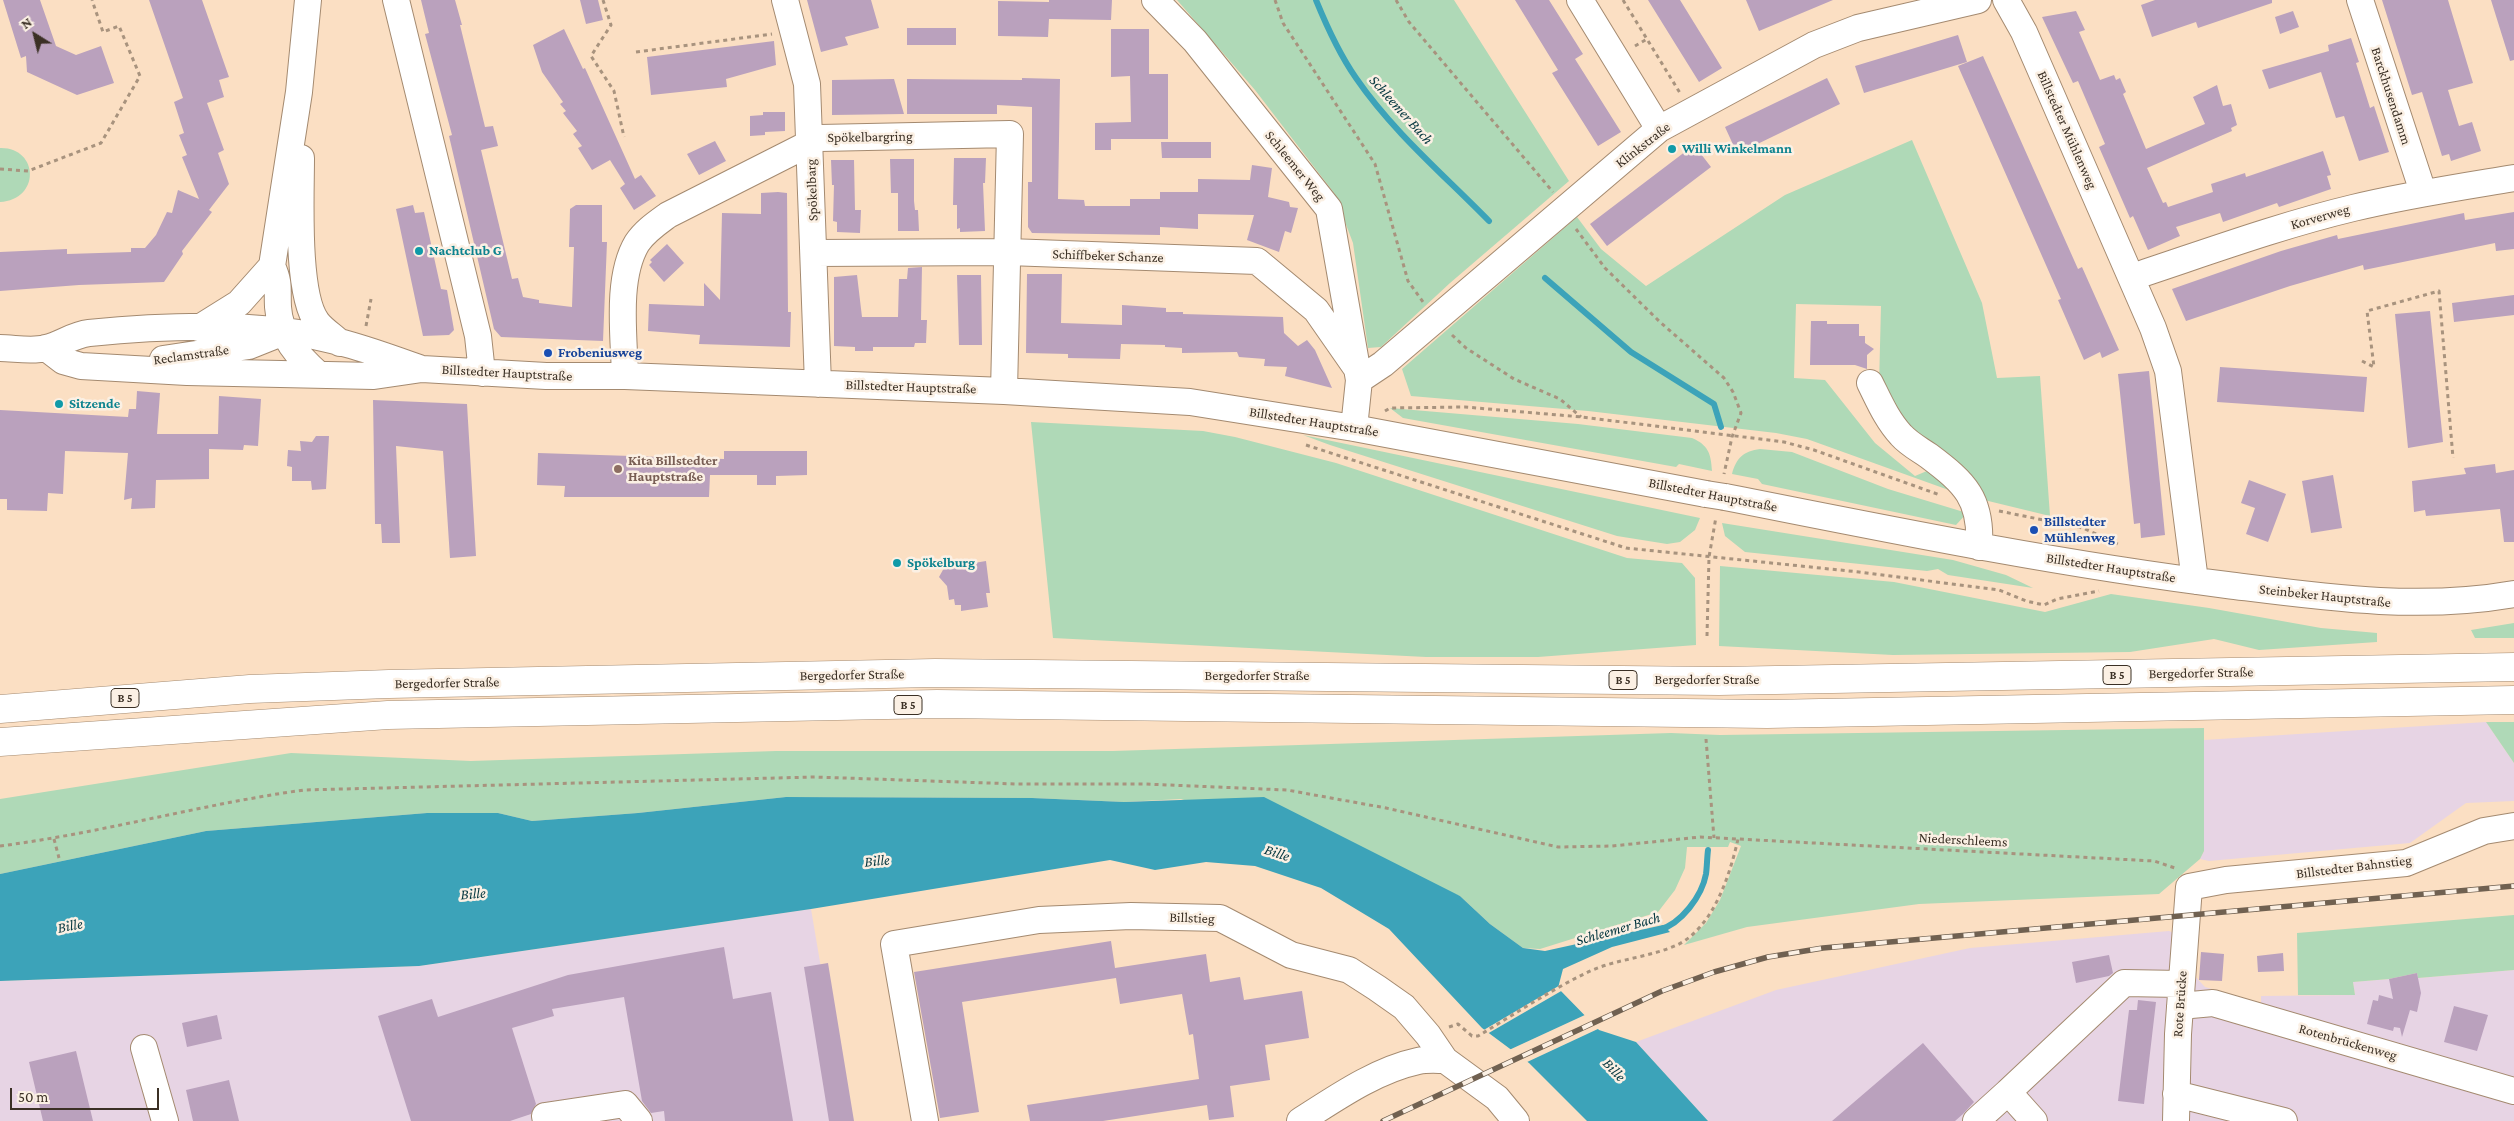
<!DOCTYPE html>
<html>
<head>
<meta charset="utf-8">
<style>
  body { margin:0 }
  #map { position:relative; width:2514px; height:1121px; overflow:hidden; background:#fbdfc3; font-family:"Crimson Pro",serif }
  canvas { display:block }
  .north { position:absolute; left:10px; top:10px; width:50px; height:50px; -webkit-text-stroke:4px #fbf0e4; paint-order:stroke; rotate:324deg; font-size:14px; font-weight:700; line-height:20px; text-align:center; color:#3b3025 }
  .north::after { content:''; display:block; margin:auto; width:18px; height:22px; background:#3b3025; clip-path:polygon(50% 0,100% 100%,50% 72%,0 100%) }
  .scale { position:absolute; left:10px; top:1088px; width:149px; height:22px; box-sizing:border-box; border:2px solid #3b3025; border-top:0; padding-left:6px; font-size:15px; line-height:18px; white-space:nowrap; color:#3b3025; -webkit-text-stroke:4px #fbf0e4; paint-order:stroke }
</style>
</head>
<body>
<div id="map">
<canvas width="2514" height="1121"></canvas>
<div class="north">N</div>
<div class="scale">50 m</div>
</div>
<script>
const c = document.querySelector('canvas').getContext('2d');
c.lineJoin = 'round';
function fill(path, color) { c.fillStyle = color; c.fill(path, 'evenodd'); }
function trace(path, color, width, dash) { c.strokeStyle = color; c.lineWidth = width; c.lineCap = dash ? 'butt' : 'round'; c.setLineDash(dash || []); c.stroke(path); }
function drawText(font, color, halo, rows, align = 'center') {
  c.font = font + ' "Crimson Pro",serif'; c.lineWidth = 5; c.setLineDash([]); c.textBaseline = 'middle'; c.strokeStyle = halo; c.fillStyle = color; for (const [text, x, y, turn = 0] of rows) {
    c.save(); c.translate(x, y); c.rotate((+turn || 0) * Math.PI / 180); c.textAlign = isNaN(turn) ? turn : align; if (halo) c.strokeText(text, 0, 0); c.fillText(text, 0, 0); c.restore();
  }
}
const industrial = new Path2D(`
  M2486 722 2514 763V801L2466 803 2410 843 2209 861 2200 859 2204 851V740Z
  M811 909 847 1121H0V981L419 966Z
  M2169 931 2193 940 2192 973 2205 987 2261 1003V996L2355 995 2353 982 2389 979 2417 973 2418 978 2514 970V1121H1708L1636 1042 1776 990 1970 948Z`);
const green = new Path2D(`
  M1177 0H1454L1569 181 1450 283 1381 347 1368 348 1353 243 1334 193 1255 90Z
  M1912 140 1982 303 1997 378 2040 376 2050 516 1980 499 1902 424 1879 386 1881 306 1796 304 1794 378 1825 380 1875 443 1915 476 1934 468 1957 493 1807 439 1776 433 1588 411 1411 396 1402 369 1577 217 1601 249 1646 286 1785 195Z
  M0 148C39 147 41 200 0 202Z
  M1390 408 1578 424 1692 438C1708 445 1711 453 1712 471L1679 464 1676 467 1403 418Z
  M1031 422 1203 431 1235 437 1336 463 1627 558 1682 563 1695 578 1696 645 1538 657H1426L1053 638Z
  M1303 435 1700 518 1695 530 1680 542 1667 544 1617 536 1330 445Z
  M1760 449 1792 452 1888 489 1967 513 1956 525 1762 484 1758 479 1732 474C1736 458 1744 451 1760 449Z
  M1722 523 1953 560 2006 575 2033 588 1948 575 1938 569 1927 571 1745 552 1725 536Z
  M1720 566 1894 582 2045 612 2111 594 2209 608 2321 628 2377 633V642L2259 650 2214 639 2130 652 1893 655 1719 646Z
  M2514 623V638H2475L2471 630Z
  M2486 722H2514V763Z
  M2204 728V851L2200 859 2159 894 1919 904 1747 927 1684 945 1706 923 1720 900 1741 846 1730 842 1728 847H1687L1685 868 1675 890 1658 912 1540 949 1523 948 1490 924 1460 896 1181 799 1124 802 1032 798 786 797 638 813 532 821 498 813H427L206 831 0 874V799L291 753 471 761 776 751H1113L1671 733 1720 735Z
  M2514 915V970L2418 978 2417 973 2389 979 2353 982 2355 995H2298L2297 933Z`);
const water = new Path2D(`
  M786 797 1032 798 1124 802 1264 797 1460 896 1490 924 1523 948 1545 951 1663 925 1670 932 1612 947 1563 969 1558 988 1599 1030 1636 1042 1708 1121H1587L1529 1063 1482 1028 1389 929 1321 888 1255 866 1206 862 1155 870 1110 860 811 909 419 966 0 981V874L206 831 427 813H498L532 821 638 813Z`);
const pier = new Path2D(`
  M1562 984 1563 990 1487 1034 1482 1031Z
  M1587 1014 1600 1028 1525 1063 1509 1050Z`);
const stream = new Path2D(`
  M1316 0C1327 27 1340 55 1356 78 1393 132 1444 175 1489 221
  M1545 278 1631 352 1714 404 1721 427
  M1659 930C1681 924 1702 896 1706 874 1707 867 1707 858 1708 850`);
const building = new Path2D(`
  M3 0H40L56 46 76 55 101 46 114 83 77 95 27 72 26 56 21 58Z
  M149 0H202L229 77 219 80 224 97 207 103 224 150 218 153 229 184 209 210 212 212 182 251 183 254 164 282 79 285 0 291V252L67 249V254L131 252V248H145L156 235 167 212 172 213 178 190 199 199 182 157 187 155 179 135 184 133 174 102 183 98Z
  M421 0H455L462 25H460L485 127 493 126 498 146 481 150 512 279 518 278 523 297 539 300V303L572 307 574 247H569L570 209 576 205H602V242H607L603 341 501 337 494 329 449 136 452 135 425 34 429 33Z
  M580 0H598L603 20 586 24Z
  M807 0H871L879 28 845 37 848 45 821 52Z
  M1049 0H1112L1111 20 1049 19 1048 37 998 36V1L1049 2Z
  M1515 0H1549L1583 54 1575 59 1621 132 1598 146 1552 73 1558 70Z
  M1648 0H1680L1722 68 1699 82Z
  M1746 0H1833L1759 31Z
  M2155 0H2272V3L2198 28 2196 22 2152 37 2141 5Z
  M2382 0H2448L2473 83 2448 90 2459 126 2472 122 2481 151 2451 161 2449 154 2442 156 2422 92 2412 95Z
  M2491 0H2514V60L2510 61Z
  M2076 11 2085 30 2079 32 2100 80 2114 75 2116 80 2120 78 2126 92 2123 94 2146 149 2205 124 2193 97 2217 85 2223 106 2231 104 2237 125 2231 128 2232 131 2147 168 2163 203 2166 202 2168 207 2213 192 2211 184 2245 173 2246 177 2323 151 2331 175 2327 176 2331 189 2279 207 2277 203 2223 222 2220 213 2176 227 2180 236 2148 250 2133 216 2130 218 2099 147 2105 144 2078 81 2073 83 2042 17Z
  M2293 11 2299 27 2280 34 2275 17Z
  M907 28H956V45H907Z
  M564 29 583 69 585 68 635 179 641 175 656 196 634 210 620 188 625 184 610 160 592 170 578 148 582 146 573 134 577 131 563 113 566 111 560 104 563 102 542 72 533 45Z
  M1111 29H1149V74H1168V139H1111V150H1095V123L1131 122 1130 76 1111 77Z
  M1958 35 1967 62 1864 93 1855 66Z
  M2351 38 2359 62 2356 63 2370 108 2374 106 2389 152 2359 161 2344 116 2336 118 2321 72 2269 89 2262 70 2329 51 2328 45Z
  M774 41 776 65 726 79 727 87 651 95 647 57Z
  M1983 56 2078 269 2082 267 2119 350 2102 358 2100 352 2084 360 2058 300 2061 299 1958 66Z
  M1022 78 1060 79 1058 199 1084 200 1085 206H1130V199H1160V192H1198V179L1250 180 1252 165 1272 168 1268 197 1289 202 1290 207 1298 208 1291 233 1285 231 1279 252 1247 240 1254 215 1198 214V229L1160 227V235L1032 233 1028 227V182H1032V107L997 105V114H907V79L1022 80Z
  M1827 78 1840 104 1743 151H1736L1725 127Z
  M894 79 904 114 832 115V80Z
  M763 112H785V131L765 132V135L750 136V116L763 115Z
  M715 141 726 161 699 175 687 154Z
  M1161 142H1211V158H1162Z
  M1694 145 1711 167 1607 246 1590 224Z
  M954 158H986L985 183H983L985 231 960 232V228L957 229V205H953Z
  M890 159H914V201L915 210H918L919 231H898V193H891Z
  M831 160H854L855 210H861L860 233 837 232V222L833 221 834 185H832Z
  M778 192 787 193 788 312H791L790 347 699 344 700 335 648 331 649 304 704 306V283L720 300 722 213 761 214V193Z
  M413 205 415 213 424 212 441 289 447 290 454 330 449 335 423 336 396 209Z
  M2514 212V249L2496 251 2495 243 2364 270 2363 265 2290 286 2186 321 2172 289 2281 251 2337 235 2338 239 2464 213 2465 220Z
  M667 244 684 263 664 282 649 265 652 262 650 260Z
  M922 267 921 320H927L926 343H915L914 347H873V351H855V347L834 346V277L857 275 862 317H898L899 279H907L908 268Z
  M1027 274H1062L1061 323 1122 325V305L1166 308V312H1183V314L1283 317 1284 333 1298 346 1307 340 1315 350 1332 388 1285 376 1287 367 1264 366 1265 359 1239 357 1237 352 1182 353V348L1165 347V345L1121 344 1120 359 1068 358V354L1026 353Z
  M957 275H981L982 345H959Z
  M2514 295V315L2454 322 2452 303Z
  M2430 311 2443 442 2408 448 2395 314Z
  M1811 321H1827V324H1859V336H1865V343L1874 349 1867 355V369L1855 365H1810Z
  M2220 367 2367 377 2364 412 2217 402Z
  M2149 371 2165 535 2141 538 2140 523 2134 524 2118 374Z
  M137 391 160 393 157 434H218L219 396 261 399 258 446 244 445 243 450 209 449V479L156 480 155 508 131 509 132 498 124 500 128 453 65 451 63 494 48 493 47 511 7 510V499H0V410L128 417 129 409H136Z
  M373 400 467 404 476 556 450 558 443 451 396 446 400 543H382L381 524H375Z
  M316 436H329L326 489 312 490 311 481H292V467L287 466 288 450 301 451 300 441 312 442Z
  M724 451H807V475L776 476V485H757V475H710L709 497H564L565 486 537 485 538 453 724 459Z
  M2495 464 2496 473 2514 470V542H2504L2500 509 2426 516 2425 510 2414 512 2412 481 2466 474 2464 468Z
  M2333 475 2342 528 2311 533 2302 481Z
  M2249 480 2286 494 2268 542 2246 534 2255 508 2241 503Z
  M986 561 990 593H986L988 607 961 611V605H955L954 599 949 600 947 586 939 577 944 568Z
  M1111 941 1115 968 1206 954 1210 982 1240 977 1244 1000 1302 991 1309 1038 1265 1045 1270 1080 1230 1086 1234 1117 1209 1120 1207 1105 1103 1121H1030L1027 1105 1199 1079 1193 1034 1189 1035 1182 994 1120 1004 1116 978 962 1002 979 1112 940 1118 914 972Z
  M724 947 733 999 771 992 793 1121H665L664 1111 651 1113 642 1101 624 997 552 1009 554 1016 512 1028 536 1104 531 1114 510 1121H411L378 1016 432 999 438 1017 568 975Z
  M2201 952 2224 954 2222 981 2199 980Z
  M2283 953 2284 971 2258 972 2257 956Z
  M2109 955 2113 973 2109 976 2076 983 2072 962Z
  M828 963 854 1121H829L804 967Z
  M2417 973 2421 993 2417 1012 2410 1010 2402 1037 2400 1028 2394 1027 2393 1031 2367 1024 2373 1000 2378 1001 2379 995 2393 999 2389 979Z
  M2138 1000 2156 1002 2144 1104 2118 1101 2129 1010H2137Z
  M2454 1006 2488 1015 2477 1051 2444 1042Z
  M217 1015 222 1039 187 1047 182 1023Z
  M1923 1043 1974 1102 1963 1114 1955 1121H1832Z
  M76 1051 93 1121H43L29 1062Z
  M229 1080 239 1121H193L186 1090Z`);
const path = new Path2D(`
  M603 0 611 25 591 56 614 91 624 137
  M1275 0 1283 23 1375 164 1408 281 1423 302
  M1396 0 1409 22 1553 192
  M1623 0 1680 93
  M1635 46 1647 39
  M636 52 772 34
  M0 169 28 171 101 143 140 76 119 26 103 32 92 0
  M1576 229 1605 268 1660 322 1724 378 1733 392 1741 413 1732 437 1724 474
  M366 326 371 299
  M1452 335 1466 348 1514 379 1560 399 1581 417
  M2362 361 2374 367 2367 311 2439 291 2453 458
  M1385 411 1390 408 1465 407 1582 417 1784 442 1814 450 1940 495
  M1306 445 1626 548 1859 572 1999 590 2026 601 2044 605 2057 599 2099 591
  M1999 511 2083 528 2120 545
  M1707 636 1709 557 1716 517
  M1706 739 1714 838
  M54 839 59 858
  M0 846C102 833 202 804 304 790L815 777 1017 784H1145L1287 790 1386 808 1558 847 1612 846 1700 837 2154 861 2178 869
  M1449 1027 1458 1024 1472 1036H1478C1513 1015 1549 991 1586 973 1614 959 1648 958 1677 945 1713 928 1730 875 1738 839`);
const minor = new Path2D(`
  M308 0 299 92 272 266C280 284 277 288 278 307 280 337 298 356 319 375
  M396 0 478 336 482 373
  M785 0 807 84 818 384
  M1155 0 1195 41 1329 209 1359 380 1354 428
  M1580 0 1659 129
  M2006 0 2024 32 2153 328 2168 371 2195 581
  M2360 0 2423 192
  M301 158C301 196 296 294 317 322 323 330 333 336 340 343
  M814 253 1008 252 1257 261 1316 310 1355 366
  M2132 277C2205 253 2278 226 2353 208 2406 195 2460 187 2514 178
  M199 328 239 303 272 266
  M0 348C14 348 32 352 46 348 61 345 72 335 89 333 149 327 223 324 283 331 329 336 375 352 419 368
  M46 348 63 361 81 366 187 372 374 376 422 369 546 376H625L1004 391 1190 402 1354 428 1706 494
  M163 359 249 346 274 336
  M625 376C624 336 616 278 637 243 645 231 657 223 668 215L820 138 1010 134 1004 391
  M1359 380 1383 364 1659 129 1814 45 1858 28 1978 0
  M1870 383C1879 401 1887 420 1901 435 1909 444 1919 449 1929 456 1965 483 1982 499 1979 547
  M1725 497C1891 530 2058 564 2227 585 2323 597 2417 611 2514 594
  M2180 1006 2213 1003 2514 1091
  M144 1048 165 1121
  M2176 1094 2284 1121
  M546 1121 545 1116 625 1104 639 1121
  M925 1121 894 944 1039 920 1131 916 1220 918 1291 955 1349 970 1377 988 1404 1007 1428 1035 1445 1060 1497 1098 1516 1121
  M1300 1121C1336 1098 1376 1070 1418 1061 1427 1059 1437 1060 1445 1060
  M1976 1121 2008 1092
  M2034 1121 2008 1092 2124 983 2181 984
  M2176 1121 2178 1034 2189 887 2226 880 2406 863 2484 831 2514 826`);
const highway = new Path2D(`
  M0 709 250 689 389 684 935 673 1719 681 2514 667
  M0 742 388 715 937 704 1767 714 2514 700`);
const rail = new Path2D(`
  M1383 1121 1662 991 1714 972 1768 957 1823 948 2514 886`);
const minorBridge = new Path2D(`
  M1706 494 1725 497`);
const markers = [
  [1672,149,5,"#0f9aa8"],
  [419,251,5,"#0f9aa8"],
  [548,353,5,"#1a4fb4"],
  [59,404,5,"#0f9aa8"],
  [618,469,5,"#8d6e63"],
  [2034,530,5,"#1a4fb4"],
  [897,563,5,"#0f9aa8"]
];
const shields = [
  [2117,675,28],
  [1623,680,28],
  [125,698,28],
  [908,705,28]
];
const shieldNames = [
  ["B 5",2117,675],
  ["B 5",1623,680],
  ["B 5",125,698],
  ["B 5",908,705]
];
const streetNames = [
  ["Barckhusendamm",2391,96,72],
  ["Billstedter Mühlenweg",2067,130,66],
  ["Spökelbargring",870,137,-1],
  ["Klinkstraße",1643,145,-38],
  ["Schleemer Weg",1295,166,51],
  ["Spökelbarg",812,190,-92],
  ["Korverweg",2320,217,-16],
  ["Schiffbeker Schanze",1108,256,2],
  ["Reclamstraße",191,355,-8],
  ["Billstedter Hauptstraße",507,373,3],
  ["Billstedter Hauptstraße",911,387,2],
  ["Billstedter Hauptstraße",1314,422,9],
  ["Billstedter Hauptstraße",1713,495,11],
  ["Billstedter Hauptstraße",2111,568,9],
  ["Steinbeker Hauptstraße",2325,596,6],
  ["Bergedorfer Straße",2201,673,-1],
  ["Bergedorfer Straße",852,675,-1],
  ["Bergedorfer Straße",1257,676],
  ["Bergedorfer Straße",1707,680],
  ["Bergedorfer Straße",447,683,-1],
  ["Niederschleems",1963,840,3],
  ["Billstedter Bahnstieg",2354,867,-7],
  ["Billstieg",1192,918,2],
  ["Rote Brücke",2180,1004,-86],
  ["Rotenbrückenweg",2348,1042,16]
];
const cultureNames = [
  ["Willi Winkelmann",1682,149],
  ["Nachtclub G",429,251],
  ["Sitzende",69,404],
  ["Spökelburg",907,563]
];
const transitNames = [
  ["Frobeniusweg",558,353],
  ["Billstedter",2044,522],
  ["Mühlenweg",2044,538]
];
const educationNames = [
  ["Kita Billstedter",628,461],
  ["Hauptstraße",628,477]
];
const waterNames = [
  ["Schleemer Bach",1401,110,48],
  ["Bille",1277,853,18],
  ["Bille",877,861,-5],
  ["Bille",473,894,-4],
  ["Bille",70,926,-11],
  ["Schleemer Bach",1618,929,-16],
  ["Bille",1614,1070,46]
];
fill(industrial, '#e7d4e4');
fill(green, '#afd9b7');
fill(water, '#3ca3b9');
fill(pier, '#fbdfc3');
trace(stream, '#3ca3b9', 6);
fill(building, '#baa1bd');
trace(minor, '#a48a70', 28);
trace(highway, '#a48a70', 29);
trace(path, '#a8937e', 3, [4, 4]);
trace(minor, '#fff', 26);
trace(highway, '#fff', 28);
trace(rail, '#706151', 5.5);
trace(rail, '#fbf0e4', 4, [11]);
trace(minorBridge, '#a48a70', 28, []);
trace(minorBridge, '#fff', 26);
for (const [x, y, r, color] of markers) { const dot = new Path2D(); dot.arc(x, y, r, 0, 2 * Math.PI); c.fillStyle = color; c.fill(dot); trace(dot, '#fbf0e4', 2); }
for (const [x, y, w] of shields) { const box = new Path2D(); box.roundRect(x - w / 2, y - 9.5, w, 19, 4); c.fillStyle = '#fbf0e4'; c.fill(box); trace(box, '#3b3025', 1); }
drawText('bold 12px', '#3b3025', null, shieldNames);
drawText('14px', '#3b3025', '#fbf0e4', streetNames);
drawText('bold 14px', '#0d838f', '#fbf0e4', cultureNames, 'left');
drawText('bold 14px', '#164399', '#fbf0e4', transitNames, 'left');
drawText('bold 14px', '#785e54', '#fbf0e4', educationNames, 'left');
drawText('italic 15px', '#04363f', '#fbf0e4', waterNames);
</script>
</body>
</html>
